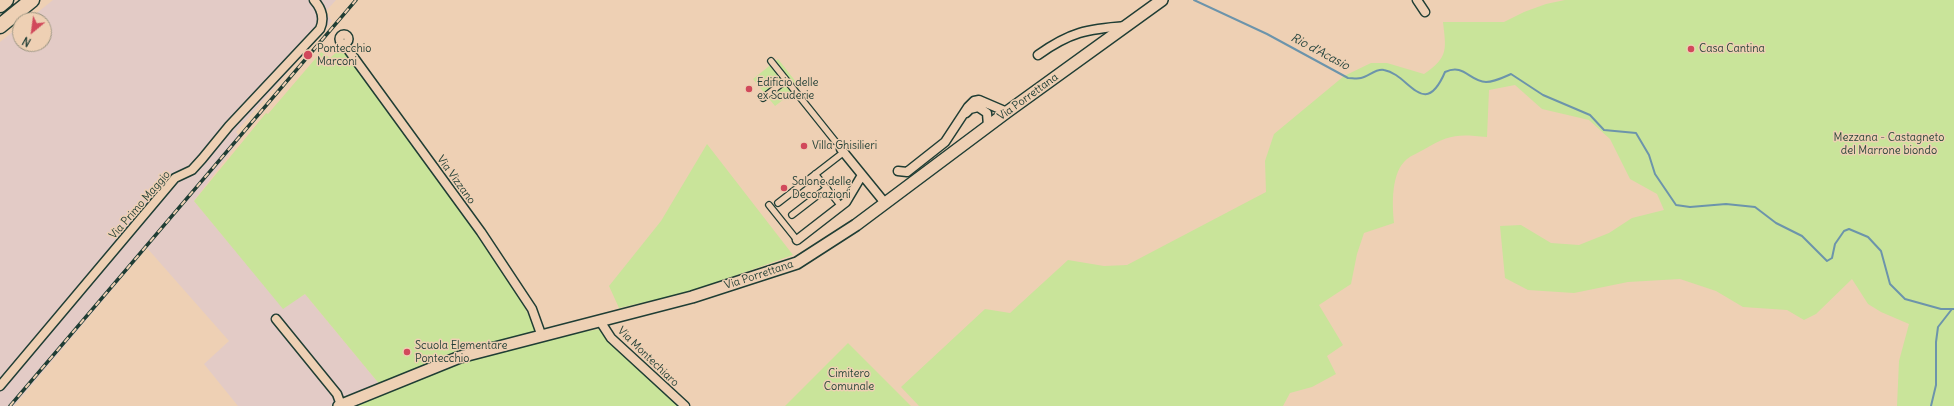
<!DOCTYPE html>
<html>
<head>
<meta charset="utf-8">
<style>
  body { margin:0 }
  #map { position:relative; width:1954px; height:406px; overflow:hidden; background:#eed0b4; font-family:Delius,sans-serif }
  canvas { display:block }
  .north { position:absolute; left:12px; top:12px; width:40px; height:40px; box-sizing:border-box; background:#eed0b4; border:1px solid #9b9581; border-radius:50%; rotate:209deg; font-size:11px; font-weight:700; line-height:16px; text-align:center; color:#1f3d34 }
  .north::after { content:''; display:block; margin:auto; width:14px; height:18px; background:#d1495b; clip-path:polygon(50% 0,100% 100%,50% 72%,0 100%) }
</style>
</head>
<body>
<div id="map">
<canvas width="1954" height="406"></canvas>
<div class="north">N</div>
</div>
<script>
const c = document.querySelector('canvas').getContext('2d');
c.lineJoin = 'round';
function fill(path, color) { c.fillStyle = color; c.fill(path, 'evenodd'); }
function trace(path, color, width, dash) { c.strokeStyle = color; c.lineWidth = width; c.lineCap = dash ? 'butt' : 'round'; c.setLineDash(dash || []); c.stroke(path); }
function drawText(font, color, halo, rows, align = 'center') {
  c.font = font + ' Delius,sans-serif'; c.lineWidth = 3; c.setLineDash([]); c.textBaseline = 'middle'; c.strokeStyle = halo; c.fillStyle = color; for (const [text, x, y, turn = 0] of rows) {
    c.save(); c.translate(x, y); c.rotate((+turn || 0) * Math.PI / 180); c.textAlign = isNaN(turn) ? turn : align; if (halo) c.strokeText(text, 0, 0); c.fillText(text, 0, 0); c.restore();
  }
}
const built = new Path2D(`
  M53 0H336L325 12 332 21 236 132 241 138 194 201 283 308 305 294 381 386 331 406H238L204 364 229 341 147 248 14 406H0V42L20 26V44H44V20H28Z`);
const green = new Path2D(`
  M1565 0H1954V406H1897L1899 361 1909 324 1881 312 1868 304 1852 279 1816 314 1804 320 1787 310 1743 307 1716 291 1680 279 1628 282 1574 293 1528 290 1505 278 1500 226 1521 225 1551 243 1579 245 1609 233 1632 218 1664 210 1657 194 1630 179 1610 139 1589 120 1542 109 1515 85 1489 90 1487 137C1457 134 1450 134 1423 150 1418 153 1412 155 1407 159 1391 172 1392 204 1394 223L1364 233 1357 254 1351 284 1319 305 1343 345 1327 356 1336 374 1312 387 1290 393 1283 406H919L901 387 985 309 1010 313 1068 260 1104 266 1127 265 1266 192 1265 161 1274 134 1344 76 1371 63H1387L1424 74C1449 57 1446 49 1443 22H1504L1524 12 1546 4Z
  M342 47 462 211 524 306 540 339 600 329 682 406H331L381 386 305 294 283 309 194 201 266 113 268 114 321 52 330 58Z
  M778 59 800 87 775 106 753 79Z
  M707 144 793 255 690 292 619 308 609 286 661 221Z
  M848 343 911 406H785Z`);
const stream = new Path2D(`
  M1194 0 1267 34 1348 78C1352 78 1357 79 1361 78 1368 77 1376 68 1384 70 1409 74 1424 121 1445 72 1464 63 1469 81 1486 82 1495 82 1504 77 1511 74L1543 95 1590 115 1604 130 1636 133 1649 155 1655 174 1676 205 1690 207 1726 204 1755 207 1776 223 1802 236 1827 261 1832 258 1835 244 1844 231 1849 229 1868 237 1881 251 1890 284 1905 299 1941 309H1954
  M1931 406 1936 385V342L1938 327 1952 309`);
const pedestrian = new Path2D(`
  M771 61 835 141
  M763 98 786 80
  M815 174 841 206
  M778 203 844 152
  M769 205 797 240
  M792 215 827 188`);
const minor = new Path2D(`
  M1417 0 1425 12
  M339.5 39a4.5 4.5 0 1 1 9 0a4.5 4.5 0 1 1-9 0Z
  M344 44 481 232 532 309 541 334
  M1038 55C1070 32 1087 29 1126 26
  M966 113 970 109 978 107 987 113 988 126
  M841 149 885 203
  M898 171 907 172 945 142 968 107 974 101 979 100 1007 112
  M797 240 846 202 862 175
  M276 319 337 394 341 405
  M600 321 611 338 685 406
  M0 386 175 178 192 170 202 159 229 126 320 29C325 18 322 9 314 0`);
const secondary = new Path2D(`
  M339 406 460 357 692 297 797 263 856 225 1007 112 1162 0`);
const motorway = new Path2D(`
  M0 5 6 0
  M0 26 32 0`);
const rail = new Path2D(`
  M10 406 356 0`);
const markers = [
  [1691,49,4,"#d1495b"],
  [308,55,5,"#d1495b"],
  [749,89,4,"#d1495b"],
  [804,146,4,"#d1495b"],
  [784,188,4,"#d1495b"],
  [407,352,4,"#d1495b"]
];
const poiNames = [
  ["Pontecchio",317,49],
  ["Marconi",317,62],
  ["Casa Cantina",1699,49],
  ["Edificio delle",757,83],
  ["ex Scuderie",757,96],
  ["Villa Ghisilieri",812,146],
  ["Salone delle",792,182],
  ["Decorazioni",792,195],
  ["Scuola Elementare",415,346],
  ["Pontecchio",415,359]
];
const streetNames = [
  ["Via Porrettana",1028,97,-36],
  ["Via Vizzano",456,180,54],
  ["Via Primo Maggio",140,205,-49],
  ["Via Porrettana",759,275,-18],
  ["Via Montechiaro",648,357,44]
];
const parkNames = [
  ["Mezzana - Castagneto",1889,138],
  ["del Marrone biondo",1889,151],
  ["Cimitero",849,374],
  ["Comunale",849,387]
];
const waterNames = [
  ["Rio d'Acasio",1320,52,28]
];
fill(built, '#e3cbc6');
fill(green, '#c9e49a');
trace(stream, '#6c94ab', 2);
trace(pedestrian, '#1f3d34', 8);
trace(minor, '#1f3d34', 11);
trace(secondary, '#1f3d34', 14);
trace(motorway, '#1f3d34', 17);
trace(pedestrian, '#eed0b4', 5.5);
trace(minor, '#eed0b4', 8);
trace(secondary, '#eed0b4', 11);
trace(motorway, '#eed0b4', 14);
trace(rail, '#1f3d34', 3.5);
trace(rail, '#eed0b4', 2, [6]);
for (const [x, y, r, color] of markers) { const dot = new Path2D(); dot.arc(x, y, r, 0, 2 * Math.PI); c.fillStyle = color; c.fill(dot); trace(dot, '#eed0b4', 1.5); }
drawText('11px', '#1f3d34', '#eed0b4', poiNames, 'left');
drawText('11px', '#1f3d34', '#eed0b4', streetNames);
drawText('11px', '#284539', '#eed0b4', parkNames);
drawText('italic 12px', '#25443e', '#eed0b4', waterNames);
</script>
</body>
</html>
